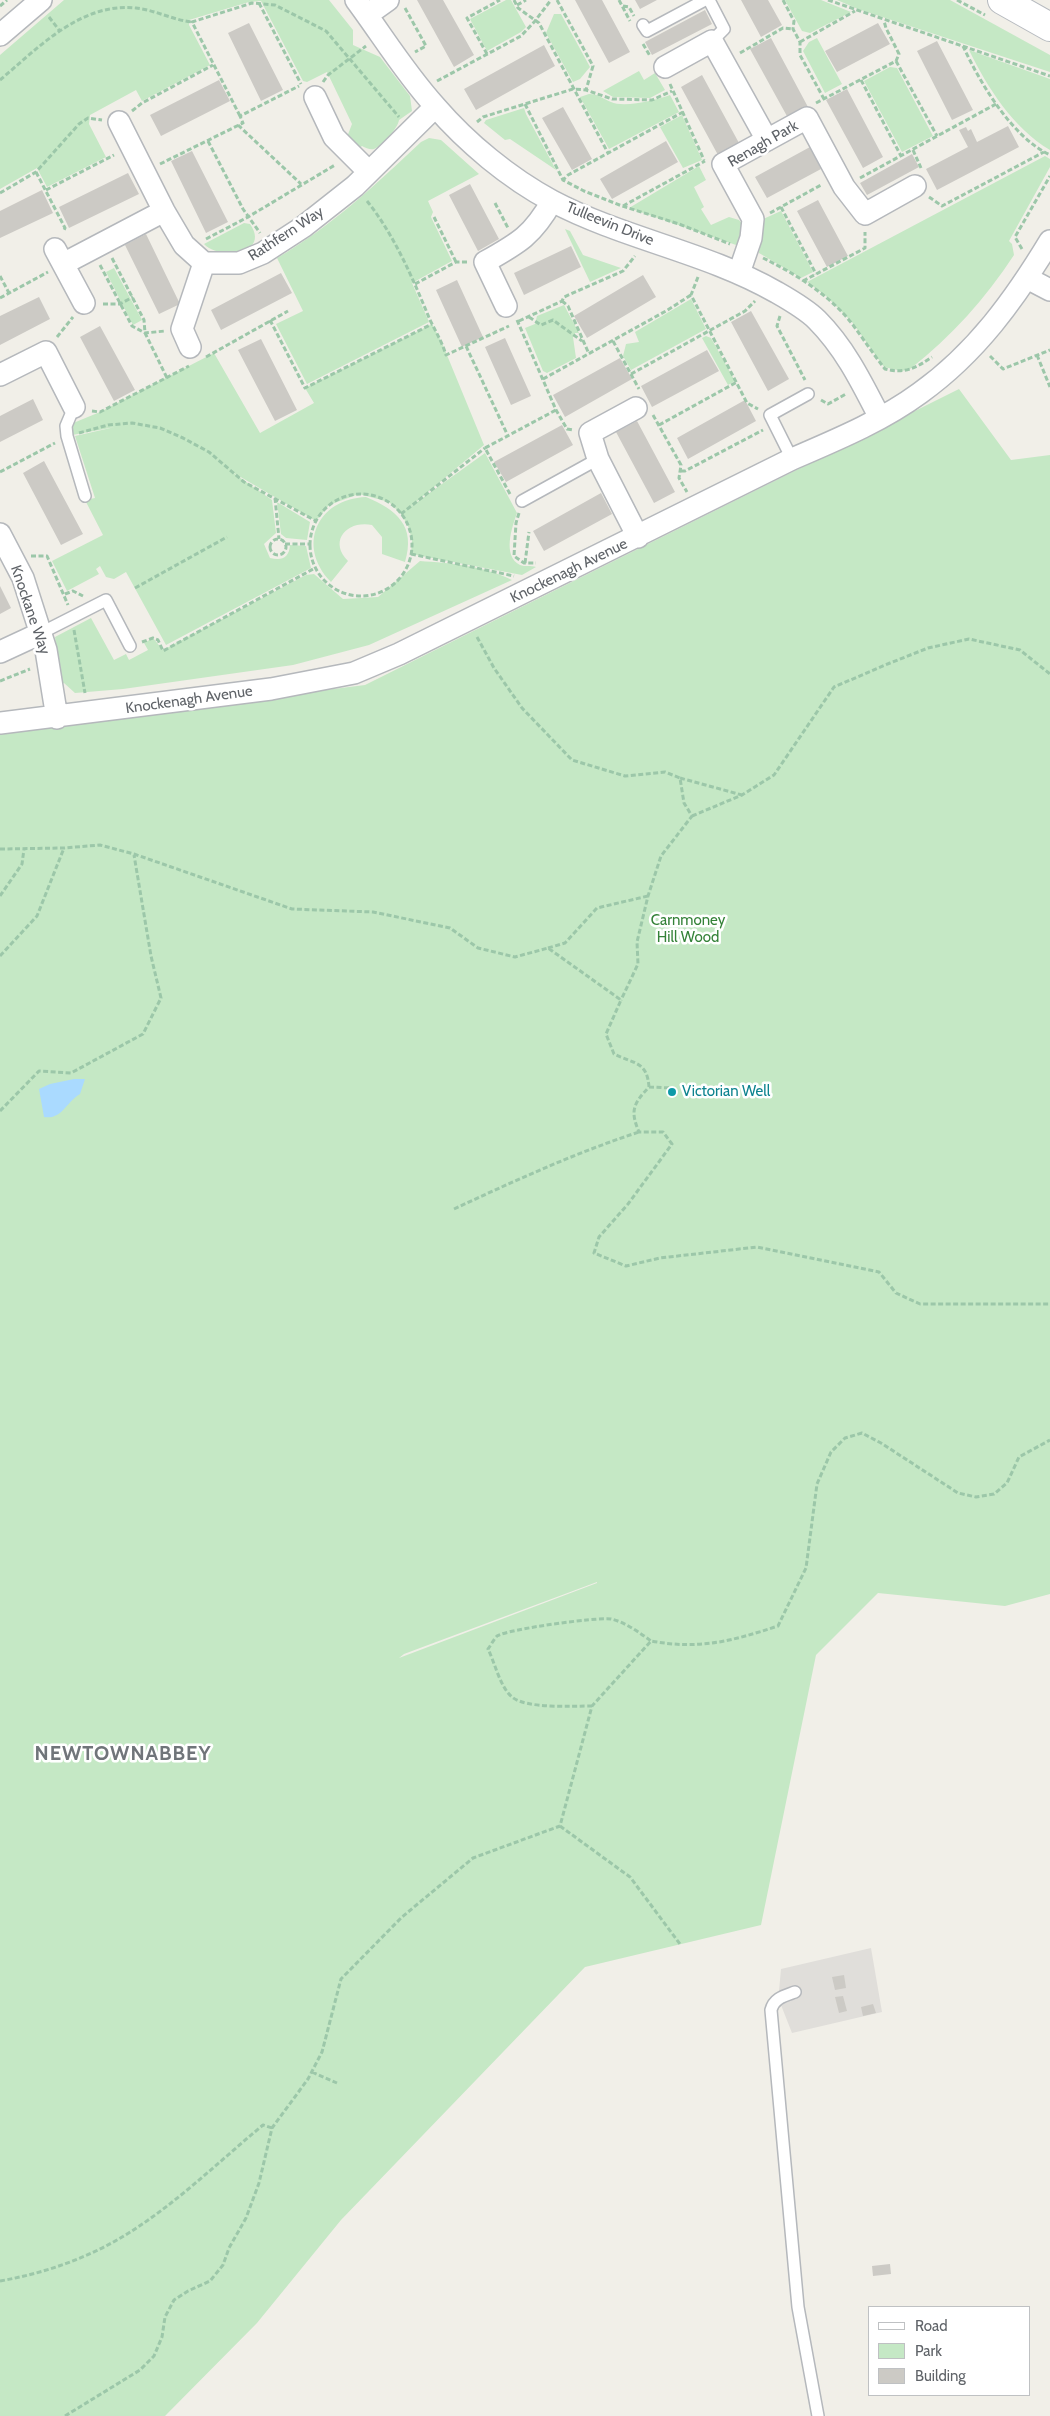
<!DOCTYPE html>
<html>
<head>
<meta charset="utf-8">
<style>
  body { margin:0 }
  #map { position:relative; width:1050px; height:2416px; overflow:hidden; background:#f1efe8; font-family:Cabin,sans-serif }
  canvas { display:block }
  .legend { position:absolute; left:868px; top:2306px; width:162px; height:90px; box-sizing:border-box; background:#fff; border:1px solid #bfc1c3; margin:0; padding:6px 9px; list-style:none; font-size:15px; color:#5f6368 }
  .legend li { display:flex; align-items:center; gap:10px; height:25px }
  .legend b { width:25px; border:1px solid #bfc1c3 }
</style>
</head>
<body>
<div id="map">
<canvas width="1050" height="2416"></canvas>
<ul class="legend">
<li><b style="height:6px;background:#fff"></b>Road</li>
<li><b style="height:14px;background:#c5e8c5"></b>Park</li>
<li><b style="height:14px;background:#cccac5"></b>Building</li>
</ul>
</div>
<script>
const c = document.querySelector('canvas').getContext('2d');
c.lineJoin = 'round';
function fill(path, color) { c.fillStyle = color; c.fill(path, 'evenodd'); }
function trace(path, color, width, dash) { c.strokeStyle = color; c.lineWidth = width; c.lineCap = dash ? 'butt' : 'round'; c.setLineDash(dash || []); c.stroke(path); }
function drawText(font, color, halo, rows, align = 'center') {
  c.font = font + ' Cabin,sans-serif'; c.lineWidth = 5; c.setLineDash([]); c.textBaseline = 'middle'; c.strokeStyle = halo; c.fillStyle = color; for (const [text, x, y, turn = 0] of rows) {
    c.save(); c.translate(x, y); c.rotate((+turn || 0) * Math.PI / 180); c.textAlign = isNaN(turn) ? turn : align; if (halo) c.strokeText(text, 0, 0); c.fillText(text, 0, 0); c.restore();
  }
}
const industrial = new Path2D(`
  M871 1948 882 2012 792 2033 781 2005 796 1996 794 1989 779 1991 781 1969Z`);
const green = new Path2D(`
  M64 0H329L353 30V45L380 57 410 96 412 111 399 120C398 128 382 146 374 149 370 150 366 148 362 146L358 149 347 137 352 124 327 72 307 82 303 81 261 1 249 2 189 20V25L210 65 142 101 136 90 90 115 89 124 106 157 47 187 37 168 0 189V55Z
  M506 0H511L526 27 521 32 487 51 470 19Z
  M785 0H821L851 12 810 33 802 31Z
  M837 0H950L1050 55V72L858 9Z
  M554 14H561L590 67 580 79 573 82 546 33Z
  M817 38 842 84 825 93 803 51 809 42Z
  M969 50 1050 79V150C1013 128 987 87 969 50Z
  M890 67 897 68 933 136 902 152 864 81Z
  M639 71 644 80 655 73 665 90 650 98 613 97 603 91Z
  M589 94C599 94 603 99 611 102 624 108 657 100 670 95L679 112 609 149 580 97Z
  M524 108 526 114 556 170 510 139 505 140 484 123 486 120Z
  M682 115 702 160 683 168 660 127Z
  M429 138 441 140 479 174 428 201 433 212 431 217 452 261 412 283 429 322 307 384 276 324 303 311 277 258C332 226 375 185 421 142Z
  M1045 156 1050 159V167L1009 241 1012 244 1014 255C985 299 952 336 910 369L902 371 884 367 852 322 826 296 807 282Z
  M699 166 706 180 694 187 704 207 701 209 711 225 729 217 739 220 744 226 739 246 629 208Z
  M781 211 813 272 801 278 759 253 761 220Z
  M244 223 250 224C271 254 220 261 204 244Z
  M565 229 570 231 583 255 621 268 590 282Z
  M114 268 142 320 133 325 106 272Z
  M691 299 706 329 631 370 623 356 626 344 639 342 635 332Z
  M564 305 579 333H575L573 337 576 358 547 373 543 371 525 328 535 324 537 316Z
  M432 324 442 343 484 445 410 507 485 453 517 513C512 527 502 556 520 565 525 567 531 565 536 567L522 575 411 554 412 540 408 526 401 514 389 502 359 494 329 505 316 521 232 472 272 500 276 533 264 544 270 558C282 561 289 558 290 545L306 546 311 568 166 645 126 572 114 579 106 577 100 566 96 569 99 574 67 591 52 561 103 535 85 500 95 498 75 436 115 427 67 436 66 426 100 412 214 353 260 433 314 403 305 388Z
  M706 336 711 338 735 381 728 385 702 338Z
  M959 389 1011 460 1050 455V1594L1005 1606 878 1593 816 1655 761 1925 585 1967 341 2220 257 2323 165 2416H0V731L365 685ZM597 1582V1583L399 1658 404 1654Z
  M366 497C397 510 416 526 405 562L382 554V537L372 525C347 520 328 541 348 561L331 582C296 546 317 499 366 497Z
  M277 502 310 522 307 540 286 538 281 534Z
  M420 561C450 563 484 566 512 580L369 645 293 665 123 689 75 693 64 683 60 684 55 637 91 618 114 660 126 654 129 660 148 650 144 643 153 638 163 650 306 575 314 574 343 599 378 597Z`);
const water = new Path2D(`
  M74 1079H85L80 1094C66 1102 62 1120 44 1117L39 1089 50 1084Z`);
const building = new Path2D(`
  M417 0H443L474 55 454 67Z
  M575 0H602L630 52 609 63Z
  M635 0H657L640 9Z
  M741 0H768L782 25 761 37Z
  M705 10 712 24 652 55 645 42Z
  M249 23 283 90 261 101 228 33Z
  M878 23 890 44 837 72 825 51Z
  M771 38 808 107 788 118 750 49Z
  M937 41 973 110 952 120 917 51Z
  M544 45 555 66 476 110 464 89Z
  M702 75 739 143 718 155 681 87Z
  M219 80 230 101 161 136 150 115Z
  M847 89 883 157 863 168 826 100Z
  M563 107 592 159 572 170 542 118Z
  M1008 126 1019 147 937 190 926 169 968 147 959 130 966 127 968 131 971 129 977 142Z
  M666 141 678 162 612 199 600 179Z
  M810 147 821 169 767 198 755 177Z
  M192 151 228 222 206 233 171 161Z
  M912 154 919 167 867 195 860 183Z
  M128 173 139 194 69 228 59 207Z
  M470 184 499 239 478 251 449 195Z
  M42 190 53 213 0 238V211Z
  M818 200 848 256 827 267 797 211Z
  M146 234 180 304 159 314 125 245Z
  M571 246 581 267 524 295 514 273Z
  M281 273 292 293 221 330 211 310Z
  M643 275 656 297 587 338 574 316Z
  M457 280 483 337 462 347 436 290Z
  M39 297 50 319 0 345V316Z
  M751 311 789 379 768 391 731 322Z
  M100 326 135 390 114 401 80 337Z
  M505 338 531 396 511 405 485 347Z
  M261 339 297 410 275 421 238 350Z
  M707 350 719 371 652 407 641 386Z
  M620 358 632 379 565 417 553 395Z
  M33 399 43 420 0 442V416Z
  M745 400 756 421 688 459 677 438Z
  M637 421 675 492 654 503 616 432Z
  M562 425 573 445 506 482 494 462Z
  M44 461 83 534 61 545 23 473Z
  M601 493 612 514 544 551 533 531Z
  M0 586 11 608 0 614Z
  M844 1975 846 1988 835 1990 832 1977Z
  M843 1996 847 2011 839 2013 835 1997Z
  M873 2004 876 2013 863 2016 861 2007Z
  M890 2264 891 2274 873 2276 872 2266Z`);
const path = new Path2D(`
  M514 0 518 8 539 23 608 153
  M557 0 593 66 586 90
  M619 0 630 21
  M783 0 794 21 793 29 800 42V55L824 99
  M828 0 1050 76
  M957 0 985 15
  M259 3 301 84
  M517 5 526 0
  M0 6 7 0
  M623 6 629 7 634 16
  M405 8 426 46 415 52
  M49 17 59 30
  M800 42 855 11
  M643 44 650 56
  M963 46C980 83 1012 137 1050 155
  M740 53 783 28 793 29
  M487 54 467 18 500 0
  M896 61 937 136
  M0 80C38 48 81 2 136 8 155 10 173 20 192 22
  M861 80 901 156
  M437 81 521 36 535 21 551 0
  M323 82 328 75 366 46
  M670 84 704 160
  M816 103 896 61 899 54 886 28 884 21
  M525 104 563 180 584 191 622 206 679 224 730 244
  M132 111 142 103 213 65
  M240 116 192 22 252 3 275 5 326 31 399 117
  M477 122 483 117 573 89 586 90 612 99 652 100 672 91
  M238 125 301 184
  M208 141 243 209 260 233
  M913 150 921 168
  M160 164 243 123 240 116 299 86
  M36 172 65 228 63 232
  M860 178 996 104
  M562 181 568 175 683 112
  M46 190 114 155
  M0 193 36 172 79 124 88 118 102 120
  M929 197 942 206 1044 152
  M367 201C395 236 413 279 430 320 436 332 442 342 446 355L509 326
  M495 203 508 228
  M623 206 705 161
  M781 207 816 274
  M770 213 821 185
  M434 217 456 262
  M206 239 248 217 335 165
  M1022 249 1015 237 1050 176
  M112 258 144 320 145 333 167 378
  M763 258C796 274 831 296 853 325 864 340 874 355 885 369 905 374 916 368 932 357
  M100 265 132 326 145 333 165 331
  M0 276 9 293
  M698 277 691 295 747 403 758 409
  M803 281 865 248V232
  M415 284 456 262H467
  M0 298 48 272
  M562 301 568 306 589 354
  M103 304H120L133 297
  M780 316 777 326 805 380
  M529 317 541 325 553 320 582 341
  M270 320 305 388 432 324
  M517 320 556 410 567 429 573 430
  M519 321 562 301 564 297 623 271 635 256
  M57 337 73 317
  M613 341 639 389
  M466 346 508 436
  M1037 355 1050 387
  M990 356 1003 369 1050 350
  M206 357 288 311
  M631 374 745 311 755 301
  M543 379 666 311 691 295
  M821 400 828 404 846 394
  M92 411 100 412 189 366
  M653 415 681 465 679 478 687 492
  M659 425 737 382
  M79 433 108 425 132 423 160 428 183 438 209 452 244 482 316 521
  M681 471H685L763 430
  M0 472 55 443
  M510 494 485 448 556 410
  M310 545a51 51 0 1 1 102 0a51 51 0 1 1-102 0Z
  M275 498 279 539
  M519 513 516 523 514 556 524 563H536
  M401 514 485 448
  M270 547a8 8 0 1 1 16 0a8 8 0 1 1-16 0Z
  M285 544H310
  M411 554 514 576
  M31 556H47L68 605
  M525 563 529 532
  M135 588 227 537
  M65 594 73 591 83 596
  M74 630 85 693
  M477 637 494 668 522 708 572 760 625 776 665 772 680 778 684 803 692 816 661 856 648 896 637 942 638 964 621 1000
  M142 642 153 638 158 640 163 651 315 568
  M0 681 30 669
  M680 778 742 795
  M692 816 742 795 774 775 834 687 890 663 928 648 969 639 1020 650 1050 674
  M0 849 64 848 100 845 134 854 292 909 373 912 450 928 478 948 515 957 548 948 621 1000 606 1034 614 1054C634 1064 647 1061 649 1087 633 1104 630 1111 639 1132H663L672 1144 628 1204 599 1237 594 1253 626 1266 660 1258 757 1247 879 1272 896 1293 920 1304H1050
  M0 896 22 864 24 849
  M548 948 565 943 597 908 648 896
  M0 956 37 916 64 848
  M649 1087 672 1088
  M0 1111 39 1071 71 1073 143 1034 161 998 151 956 134 855
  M454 1209C514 1181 575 1153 639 1132
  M592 1706C573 1706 526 1709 512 1697 500 1687 495 1663 488 1649 491 1645 494 1639 497 1636 508 1629 597 1617 611 1619 625 1622 640 1633 651 1641
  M560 1826 630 1877 680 1944
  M312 2072 337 2083
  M0 2281C34 2275 67 2265 98 2250 160 2220 211 2168 263 2125L272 2128
  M65 2416 140 2370 154 2356 162 2337 165 2317 174 2300 188 2291 210 2281 223 2265 229 2248 246 2218 259 2183 272 2128 308 2079 322 2052 341 1979 402 1917 473 1858 560 1826 592 1706 651 1641C700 1650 732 1641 778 1626L806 1568 817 1484 831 1452 845 1438 862 1433 881 1443 958 1493 976 1497 994 1494 1007 1483 1019 1457 1050 1440`);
const service = new Path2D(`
  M709 0 724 29 712 41
  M643 25 647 31 705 0
  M74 407 66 426 67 436 85 496
  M792 459 770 415 808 394
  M522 501 598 459
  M41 633 106 600 130 646
  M795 1992C784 1996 774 1998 771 2010L798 2307 818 2416`);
const minor = new Path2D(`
  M356 0C382 35 405 73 435 106 467 143 509 178 552 201 624 239 706 252 776 292 790 300 806 309 817 320 845 348 862 383 880 418
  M367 15 388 0
  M0 35 41 0
  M665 67 712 41 767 140
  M315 97 334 137 369 172
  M119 122 164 211 184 245 204 263H239L263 253 303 227 355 186 435 107
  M55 249 84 303
  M63 264 164 211
  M739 273 751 238 753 219 723 164 807 118 844 187 865 214 915 186
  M1027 278 1050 290
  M506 306 485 262C519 243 533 235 552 201
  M190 347 182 329 204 263
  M0 375 46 352 74 407
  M636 408 590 433 598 459 638 537
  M0 534 23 578 46 650 57 718
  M0 652 41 633
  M0 723 271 689 354 673 399 654 792 459C836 440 882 421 920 393 976 353 1015 299 1050 241`);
const secondary = new Path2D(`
  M1002 0 1050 27`);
const markers = [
  [672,1092,5,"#0f9aa8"]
];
const streetNames = [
  ["Renagh Park",763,144,-30],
  ["Tulleevin Drive",610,224,22],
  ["Rathfern Way",286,234,-33],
  ["Knockenagh Avenue",569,571,-26],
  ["Knockane Way",30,610,71],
  ["Knockenagh Avenue",189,700,-8]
];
const parkNames = [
  ["Carnmoney",688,921],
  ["Hill Wood",688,938]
];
const cultureNames = [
  ["Victorian Well",682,1092]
];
const districtNames = [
  ["NEWTOWNABBEY",123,1754]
];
fill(industrial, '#e0deda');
fill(green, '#c5e8c5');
fill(water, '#aadaff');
fill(building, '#cccac5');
trace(service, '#b5b8bc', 14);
trace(minor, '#b5b8bc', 24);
trace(secondary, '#b6babf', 30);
trace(path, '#9cc7a9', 3, [5, 2.5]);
trace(service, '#fff', 11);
trace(minor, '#fff', 21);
trace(secondary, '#fff', 28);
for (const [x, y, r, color] of markers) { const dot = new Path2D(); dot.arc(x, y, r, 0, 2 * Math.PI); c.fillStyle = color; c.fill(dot); trace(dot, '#fff', 2); }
drawText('15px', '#5f6368', '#fff', streetNames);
drawText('15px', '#348238', '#fff', parkNames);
drawText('15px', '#0d838f', '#fff', cultureNames, 'left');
c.letterSpacing = '1px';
drawText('bold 20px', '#70757a', '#fff', districtNames);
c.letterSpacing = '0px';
</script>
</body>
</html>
